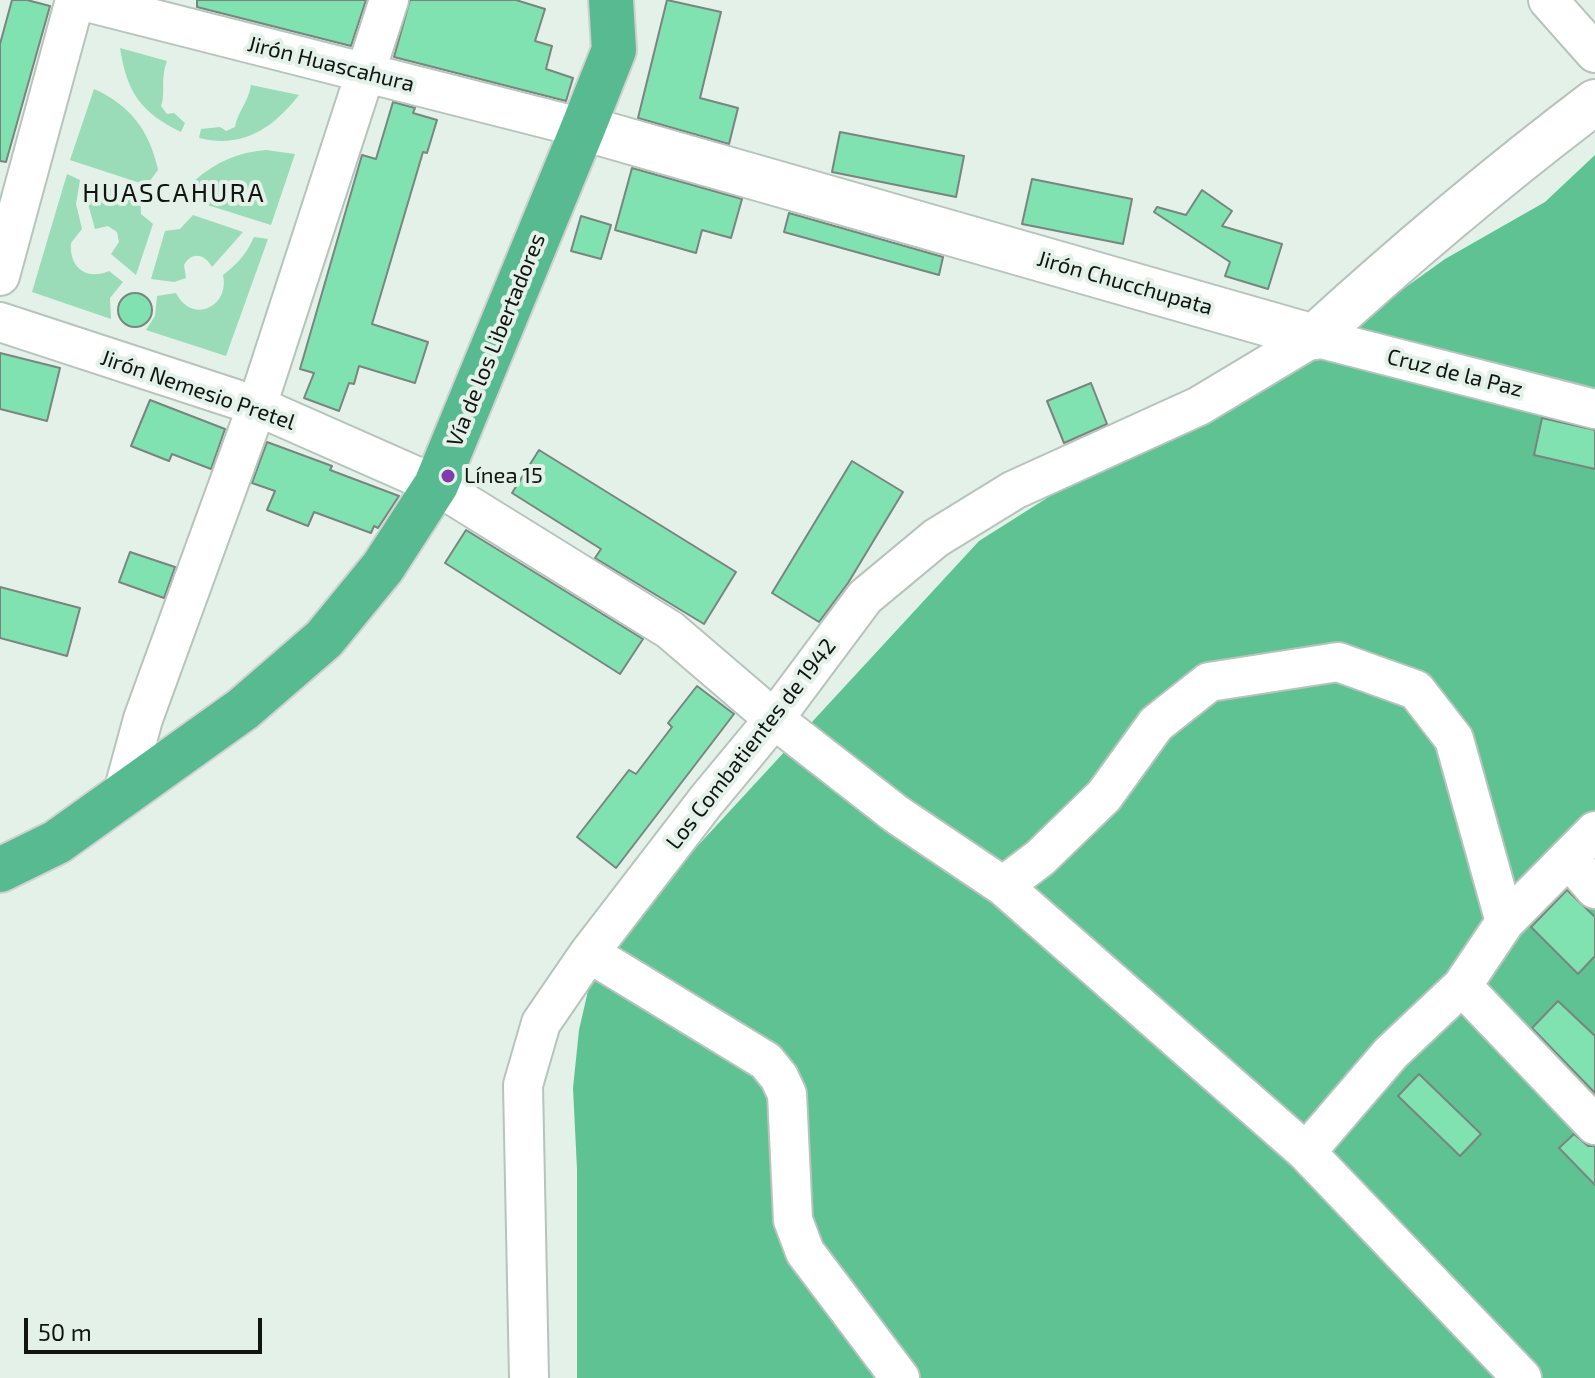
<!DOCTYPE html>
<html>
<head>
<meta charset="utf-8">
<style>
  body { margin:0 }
  #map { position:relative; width:1595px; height:1378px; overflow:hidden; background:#e3f1e9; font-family:"Exo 2",sans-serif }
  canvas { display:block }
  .scale { position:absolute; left:24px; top:1318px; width:238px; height:36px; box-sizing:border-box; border:4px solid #101512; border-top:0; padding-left:10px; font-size:24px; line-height:28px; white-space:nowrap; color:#101512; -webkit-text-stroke:6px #e3f1e9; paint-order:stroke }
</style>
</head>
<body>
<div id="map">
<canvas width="1595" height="1378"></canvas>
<div class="scale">50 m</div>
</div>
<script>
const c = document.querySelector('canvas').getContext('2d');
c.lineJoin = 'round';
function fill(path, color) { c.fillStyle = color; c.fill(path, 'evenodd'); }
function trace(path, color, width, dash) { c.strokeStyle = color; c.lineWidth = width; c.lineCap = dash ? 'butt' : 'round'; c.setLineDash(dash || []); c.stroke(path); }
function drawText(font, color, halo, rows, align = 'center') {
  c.font = font + ' "Exo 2",sans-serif'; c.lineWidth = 8; c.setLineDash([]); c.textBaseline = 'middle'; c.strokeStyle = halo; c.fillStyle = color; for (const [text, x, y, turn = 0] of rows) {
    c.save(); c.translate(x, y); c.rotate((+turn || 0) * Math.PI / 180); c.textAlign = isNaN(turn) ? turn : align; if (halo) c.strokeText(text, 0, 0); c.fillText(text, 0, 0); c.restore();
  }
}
const green = new Path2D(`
  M120 48 167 61C160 79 166 94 161 106L167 114 174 113 185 123 181 132C140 112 127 92 120 48Z
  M251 85 299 95C273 128 243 149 199 138L201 129 220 127 226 131 235 127C237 113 248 103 251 85Z
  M94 89C130 105 150 131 158 170L149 182 140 183 70 160Z
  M266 150 295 154 271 225 201 203C194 197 191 191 194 181 216 162 238 152 266 150Z
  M67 174 80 180 76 204 82 229 71 243C69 267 86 281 109 271L123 282 110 298 111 319 32 292Z
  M91 182 140 198 141 214 153 224 136 275 111 254 119 242 117 232 108 226 95 229 88 204Z
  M193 215 243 232 212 267C205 254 192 251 184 265L186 278 174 282 151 279 165 231 180 229Z
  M254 237 268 239 226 356 146 330 155 316 157 296 176 293C191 324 230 308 223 275 238 263 246 255 254 237Z`);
const forest = new Path2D(`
  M1595 155V1378H577V1169L573 1088 579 1030 596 956 979 541 1058 491 1138 450 1244 403 1445 259 1545 202Z`);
const building = new Path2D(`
  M12 0H27L50 6 6 162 0 161V44Z
  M197 0H366L351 46 197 7Z
  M410 0H516L545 9 535 41 552 46 546 69 573 78 566 101 394 57Z
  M667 0 721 12 700 98 738 108 729 144 638 118Z
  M393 102 415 108 413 113 437 120 427 153 423 152 372 324 428 342 415 383 359 366 354 384 349 383 339 411 304 398 314 373 300 369 362 155 376 159Z
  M840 132 964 156 956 197 832 172Z
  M632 168 742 199 731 238 702 230 696 253 615 230Z
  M1032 179 1132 199 1123 244 1022 224Z
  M1202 190 1232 211 1222 226 1282 244 1268 289 1225 276 1230 262 1154 212 1157 207 1186 215Z
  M789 213 943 257 939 275 784 232Z
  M581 216 611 225 601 259 571 251Z
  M118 310a17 17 0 1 1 34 0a17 17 0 1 1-34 0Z
  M0 353 60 368 47 421 0 409Z
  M1091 383 1107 424 1064 443 1047 401Z
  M150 400 225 429 211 469 172 454 169 461 131 446Z
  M1542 418 1595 430V469L1534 455Z
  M267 442 332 466 330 470 399 496 378 528 374 526 371 533 314 512 308 526 267 510 275 491 252 483Z
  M539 450 736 572 704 624 595 558 601 549 512 493Z
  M852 461 903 492 848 583 819 622 772 593Z
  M466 530 643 639 620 674 445 563Z
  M130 552 175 567 164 598 119 582Z
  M0 587 80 608 67 656 0 638Z
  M697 686 734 714 616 868 577 837 629 770 636 774 672 727 668 723Z
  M1567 890 1595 917V956L1578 974 1531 927Z
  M1558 1001 1595 1036V1093L1532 1028Z
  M1419 1074 1481 1134 1460 1156 1398 1096Z
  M1574 1134 1588 1146H1595V1185L1559 1148Z`);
const minor = new Path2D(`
  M79 0 583 128
  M1548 0 1595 53
  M0 276 75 0
  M0 322 257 406 436 485 670 630 774 719 896 814 1003 886 1306 1152 1522 1378
  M122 796 143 719 257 406 389 0
  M1595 831 1505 922 1462 986 1595 1125
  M1568 858 1595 889
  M1003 886 1040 858 1104 796 1156 724 1209 682 1338 662 1416 690 1454 739 1505 922
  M589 953 766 1061 779 1077 787 1094 793 1220 805 1252 900 1378
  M1306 1152 1391 1053 1462 986
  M529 1378 523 1085 541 1023 589 953 706 801 774 719 865 597 936 538 1014 490 1199 406 1314 337 1595 409`);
const tertiary = new Path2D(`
  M583 128 1314 337C1406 253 1496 177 1595 102`);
const trunk = new Path2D(`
  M0 870 57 842 243 709 324 639 383 567 436 485 583 128 614 50 611 0`);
const markers = [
  [448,476,8,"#833aad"]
];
const streetNames = [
  ["Jirón Huascahura",331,64,14],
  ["Jirón Chucchupata",1125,283,16],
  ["Vía de los Libertadores",496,340,-68],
  ["Cruz de la Paz",1455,373,14],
  ["Jirón Nemesio Pretel",198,390,19],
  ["Los Combatientes de 1942",751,744,-52]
];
const poiNames = [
  ["Línea 15",464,476]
];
const quarterNames = [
  ["HUASCAHURA",174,193]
];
fill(green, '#9adbb8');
fill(forest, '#5fc292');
fill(building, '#80e2b1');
trace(building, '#79857e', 2);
trace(minor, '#b6c4bc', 42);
trace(tertiary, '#b6c4bc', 48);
trace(trunk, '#cfd0d0', 48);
trace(minor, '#fff', 38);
trace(tertiary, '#fff', 44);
trace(trunk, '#58ba90', 44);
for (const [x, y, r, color] of markers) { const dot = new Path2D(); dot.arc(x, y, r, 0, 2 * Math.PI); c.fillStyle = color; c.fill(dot); trace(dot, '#e3f1e9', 3); }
drawText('22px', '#101512', '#e3f1e9', streetNames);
drawText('22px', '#101512', '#e3f1e9', poiNames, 'left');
c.letterSpacing = '2px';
drawText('26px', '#101512', '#e3f1e9', quarterNames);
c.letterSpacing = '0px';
</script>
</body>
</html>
